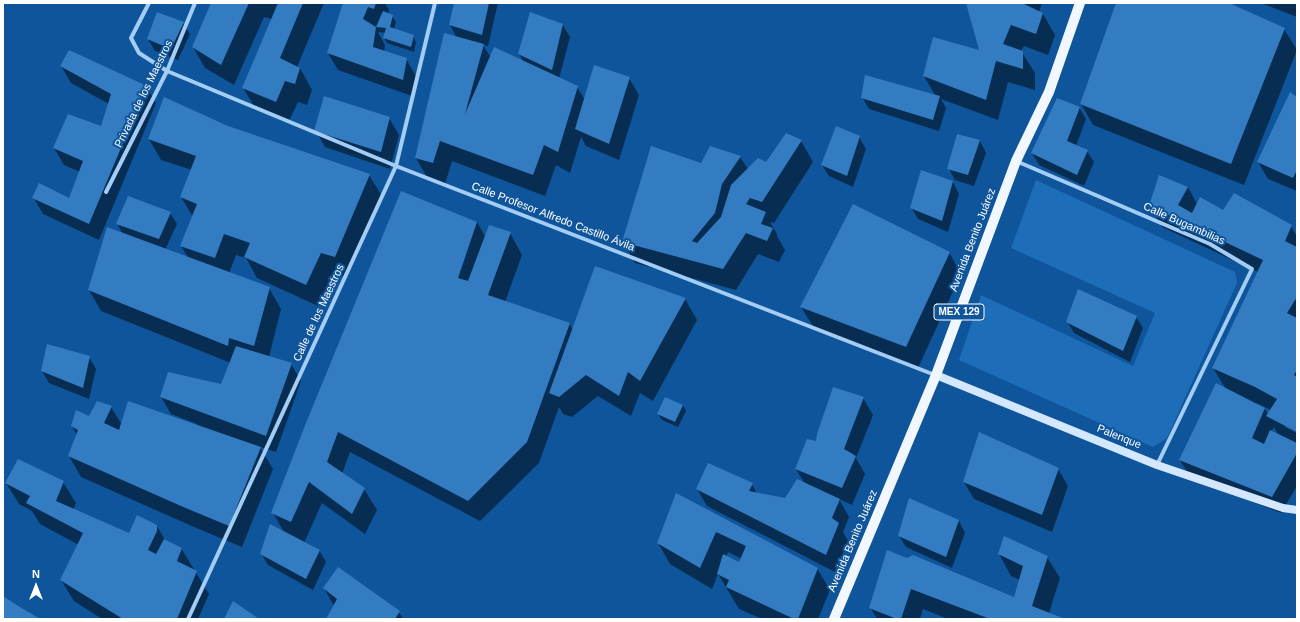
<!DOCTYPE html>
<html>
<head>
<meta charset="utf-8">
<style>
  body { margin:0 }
  #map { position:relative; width:1300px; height:622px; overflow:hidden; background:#0f559b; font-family:Helvetica,sans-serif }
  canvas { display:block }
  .frame { position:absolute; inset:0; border:4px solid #fff; pointer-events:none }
  .north { position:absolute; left:16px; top:566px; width:40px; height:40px; -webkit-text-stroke:3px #0f559b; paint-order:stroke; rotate:0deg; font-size:11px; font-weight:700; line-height:16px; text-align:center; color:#fff }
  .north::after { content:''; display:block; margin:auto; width:14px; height:18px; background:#fff; clip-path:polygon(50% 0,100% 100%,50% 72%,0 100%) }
</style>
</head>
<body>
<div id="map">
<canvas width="1300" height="622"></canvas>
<div class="frame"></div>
<div class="north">N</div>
</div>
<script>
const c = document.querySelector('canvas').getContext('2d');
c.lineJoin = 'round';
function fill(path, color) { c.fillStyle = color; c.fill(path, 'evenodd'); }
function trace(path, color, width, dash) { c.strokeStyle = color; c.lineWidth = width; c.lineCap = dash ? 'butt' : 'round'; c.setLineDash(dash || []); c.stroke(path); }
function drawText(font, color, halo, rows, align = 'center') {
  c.font = font + ' Helvetica,sans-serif'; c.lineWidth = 4; c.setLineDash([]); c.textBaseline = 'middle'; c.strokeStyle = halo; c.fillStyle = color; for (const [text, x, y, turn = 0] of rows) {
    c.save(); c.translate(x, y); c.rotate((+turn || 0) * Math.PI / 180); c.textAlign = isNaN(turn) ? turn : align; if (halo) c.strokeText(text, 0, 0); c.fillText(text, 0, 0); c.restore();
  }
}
const green = new Path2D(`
  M1036 180 1235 272 1237 283 1167 438 1153 447 959 360 981 295 1133 366 1155 313 1011 248Z`);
const shadow = new Path2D(`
  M212 3H324L297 67 300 68 312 90 307 105 298 102 288 123 256 109 243 88 272 19 264 17 234 85 205 68 193 47Z
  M344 3H385L389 10 388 14 392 16 396 22 394 29 413 36 416 42 414 52 387 43 384 38 385 33 378 32 385 45 384 52 406 59 416 76 412 96 338 70 328 53Z
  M455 3H498L488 46 483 45 491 58 524 62 519 54 530 14 563 25 570 37 559 79 577 87 585 100 629 78 639 95 619 160 586 146 581 137 570 173 556 165 545 196 452 161 445 184 428 179 416 158 457 38 450 25Z
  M967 3H1042L1039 12 1043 14 1055 35 1048 55 1024 46 1021 51 1035 73V90L1008 82 998 120 941 99 946 108 939 131 869 109 862 97 935 95 924 76 980 51Z
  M1111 3H1227L1284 29 1297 50 1244 185 1093 125 1081 104 1116 5Z
  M1261 3H1297V17Z
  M183 23 190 34 178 60 155 51 148 39Z
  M61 66 146 86 156 103 99 240 43 214 33 197 69 200 80 172 64 165 54 148 101 127 109 104 71 83Z
  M1297 99V191L1268 179 1258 162Z
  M1079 107 1086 119 1076 146 1087 151 1094 162 1084 186 1039 165 1032 153Z
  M389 118 399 135 390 169 325 147 316 131Z
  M228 127 369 175 382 196 347 277 333 274 318 306 257 278 246 258 236 255 229 273 269 288 281 309 269 357 291 364 301 381 276 452 260 447 273 469 242 547 194 527 81 477 69 456 77 435 72 426 89 417 111 407 122 425 197 426V424L171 414 161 397 222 385 231 363 101 311 89 290 123 235 117 223 170 213 177 224 165 250 189 259 181 246 193 217 181 197 192 170 161 160 149 139Z
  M859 137 866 149 853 187 829 176 822 165Z
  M801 141 813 162 774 223 770 222 777 234V236L785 250 779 262 758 254 736 290 635 263 623 242 702 164 710 147 740 157 748 169 766 163Z
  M980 141 986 153 974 186 955 180 949 169Z
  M953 182 959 194 948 232 918 219 911 207Z
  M1188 187 1197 204 1224 211 1291 226 1297 237V430L1285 425V427L1297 433V486L1281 513 1190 477 1180 460 1226 389 1213 368 1258 272 1162 227 1150 206ZM1256 403 1271 410 1268 415 1265 409 1256 404ZM1274 427 1278 435 1272 431Z
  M477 222 486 238 510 233 522 255 505 302 569 323 573 330 685 299 697 320 653 401 640 393 631 416 598 396 572 417 563 414 559 407 539 463 480 521 350 452 342 474 364 489 377 510 365 534 322 503 304 543 319 550 326 562 313 590 268 565 261 553 284 532 273 513Z
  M949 252 961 274 918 368 814 328 801 307Z
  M1136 317 1143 328 1130 362 1074 333 1067 321Z
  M89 357 96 369 89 399 49 383 42 371Z
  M863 398 873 415 856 458 865 474 852 505 839 499 849 517 843 532 848 541 835 572 707 506 697 489 752 484 757 494 786 499 805 484 796 469 817 442Z
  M683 405 686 411 678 427 662 420 658 414Z
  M1058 469 1068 486 1052 532 974 499 964 482Z
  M63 482 76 503 73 510 129 534 157 526 165 540 181 548 209 594 198 619H102L74 601 61 580 79 545 40 524 32 511 19 504 6 483Z
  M677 495 817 568 830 590 818 619H762L739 609 718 574 712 589 670 564 658 543ZM728 552 742 559 739 564 726 557Z
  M959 521 965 533 952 568 906 547 899 536Z
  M888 552 1015 598 1020 580 1011 576 999 554 1047 557 1060 578 1049 613 1063 619H948L923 609 920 619H877L870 607Z
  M324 588 399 612 403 619H327L334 606Z`);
const building = new Path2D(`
  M211 3H249L221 65 192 47Z
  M278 3H303L280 58 300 68 295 84 285 81 276 102 242 88Z
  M343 3H376L374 9 368 7 363 19 376 27 373 47 407 58 403 80 327 53Z
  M454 3H489L482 35 449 25Z
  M966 3H1024V4L1043 13 1036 34 1011 25 1003 44 1023 51V69L996 61 986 100 923 76 933 37 979 50Z
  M1116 3H1229L1285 28 1231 164 1080 104Z
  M383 11 393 15 390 27 414 35 411 47 383 38 386 28 376 27Z
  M157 12 184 22 171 49 147 39Z
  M530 12 563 24 552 70 518 54Z
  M444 33 484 44 465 114 494 47 578 86 558 152 544 145 533 175 440 141 433 163 415 158Z
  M69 50 147 86 89 224 32 198 39 183 69 198 83 161 53 148 68 114 101 126 111 94 60 66Z
  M594 65 630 77 609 144 575 129Z
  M865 75 940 96 933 120 861 98Z
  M1290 92 1297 97V170L1293 178 1257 162Z
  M324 96 390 117 381 152 314 131Z
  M164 97 228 126 370 174 335 257 321 253 306 285 244 257 250 243 224 234 215 258 180 246 197 204 180 197 196 156 148 139Z
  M1057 98 1080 107 1067 141 1088 150 1077 175 1031 153Z
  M836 126 860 136 847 176 821 165Z
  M786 133 802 140 762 202 750 198 746 204 766 212 761 224 773 228 767 241 746 233 723 269 622 242 651 146 701 163 710 146 741 156 722 184 715 213 692 241 697 243 721 217 731 185 758 158 766 162Z
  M957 134 980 140 968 175 947 169Z
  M921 170 953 181 942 221 910 208Z
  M1159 175 1188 187 1178 205 1192 213 1200 197 1223 210 1234 193 1292 225 1285 241 1297 247V297L1287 313 1297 318V370L1294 375 1297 377V432L1266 416 1277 399 1255 387 1212 368 1263 260 1149 206Z
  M401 191 477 222 458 278 468 281 489 225 511 232 488 295 570 323 527 442 468 501 338 432 327 462 365 488 352 514 309 482 291 522 271 513 306 423Z
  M128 196 171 212 159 239 116 224Z
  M853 204 950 252 906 347 800 307Z
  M107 227 270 287 254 346 229 338 228 346 88 290Z
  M595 266 686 298 640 381 628 372 619 396 586 375 559 397 549 393Z
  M1078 289 1137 316 1123 351 1066 322Z
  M47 344 90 356 83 388 41 371Z
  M236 346 292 363 266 436 160 397 168 372 221 384Z
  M1216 383 1265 408 1252 438 1264 444 1270 430 1297 443V453L1272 497 1179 460Z
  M833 387 864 397 844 449 856 456 842 488 795 469 807 439 816 441 817 434Z
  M665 397 683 405 675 422 657 414Z
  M97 401 112 406 104 423 119 430 128 401 261 447 229 526 181 506 68 456 78 430 71 426 76 410 89 416Z
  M979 432 1059 468 1042 515 963 482Z
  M18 459 64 481 56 501 129 533 137 515 157 525V531L148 550 156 554 164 539 182 548 177 561 197 571 177 619H123L60 580 83 533 26 503 30 496 5 483Z
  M708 463 753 483 749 491 785 498 797 479 840 499 832 518 839 523 826 555 696 489Z
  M676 493 818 568 798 619H794L726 587 729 580 717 574 723 554 739 562 746 546 716 532 700 568 657 543Z
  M909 498 959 520 946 557 898 536Z
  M270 524 320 550 306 579 260 554Z
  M1004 536 1048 556 1032 606 1065 619H990L911 589 901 619H897L869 608 887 550 907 558 913 555 1014 597 1023 566 998 554Z
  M338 567 400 611 395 619H326L337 599 323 588Z
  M3 596 15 604 40 619H3Z
  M233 601 259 619H224Z`);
const minor = new Path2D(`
  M149 3 131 38 139 53 167 71 396 166 935 375
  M1016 161 1210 244 1252 269 1157 465
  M106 192 167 71 195 3
  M188 619 396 166 435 3`);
const secondary = new Path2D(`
  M936 375 1157 465 1283 508 1297 510`);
const primary = new Path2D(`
  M834 619 936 375 1016 161 1049 92 1080 3`);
const shields = [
  [959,312,50]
];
const shieldNames = [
  ["MEX 129",959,312]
];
const streetNames = [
  ["Privada de los Maestros",144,94,-64],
  ["Calle Profesor Alfredo Castillo Ávila",553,217,21],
  ["Calle Bugambilias",1184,224,24],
  ["Avenida Benito Juárez",973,240,-69],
  ["Calle de los Maestros",319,313,-65],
  ["Palenque",1119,437,22],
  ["Avenida Benito Juárez",853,541,-67]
];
fill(green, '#1e6db9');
fill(shadow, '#0007');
fill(building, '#347cc2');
trace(minor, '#a3cdf5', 4);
trace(secondary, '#d3e8fe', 8);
trace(primary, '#f1f7ff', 10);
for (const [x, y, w] of shields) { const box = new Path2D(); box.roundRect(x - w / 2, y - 8, w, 16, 3); c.fillStyle = '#0f559b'; c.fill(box); trace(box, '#fff', 1); }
drawText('bold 10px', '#fff', null, shieldNames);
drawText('11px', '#fff', '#0f559b', streetNames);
</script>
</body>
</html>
